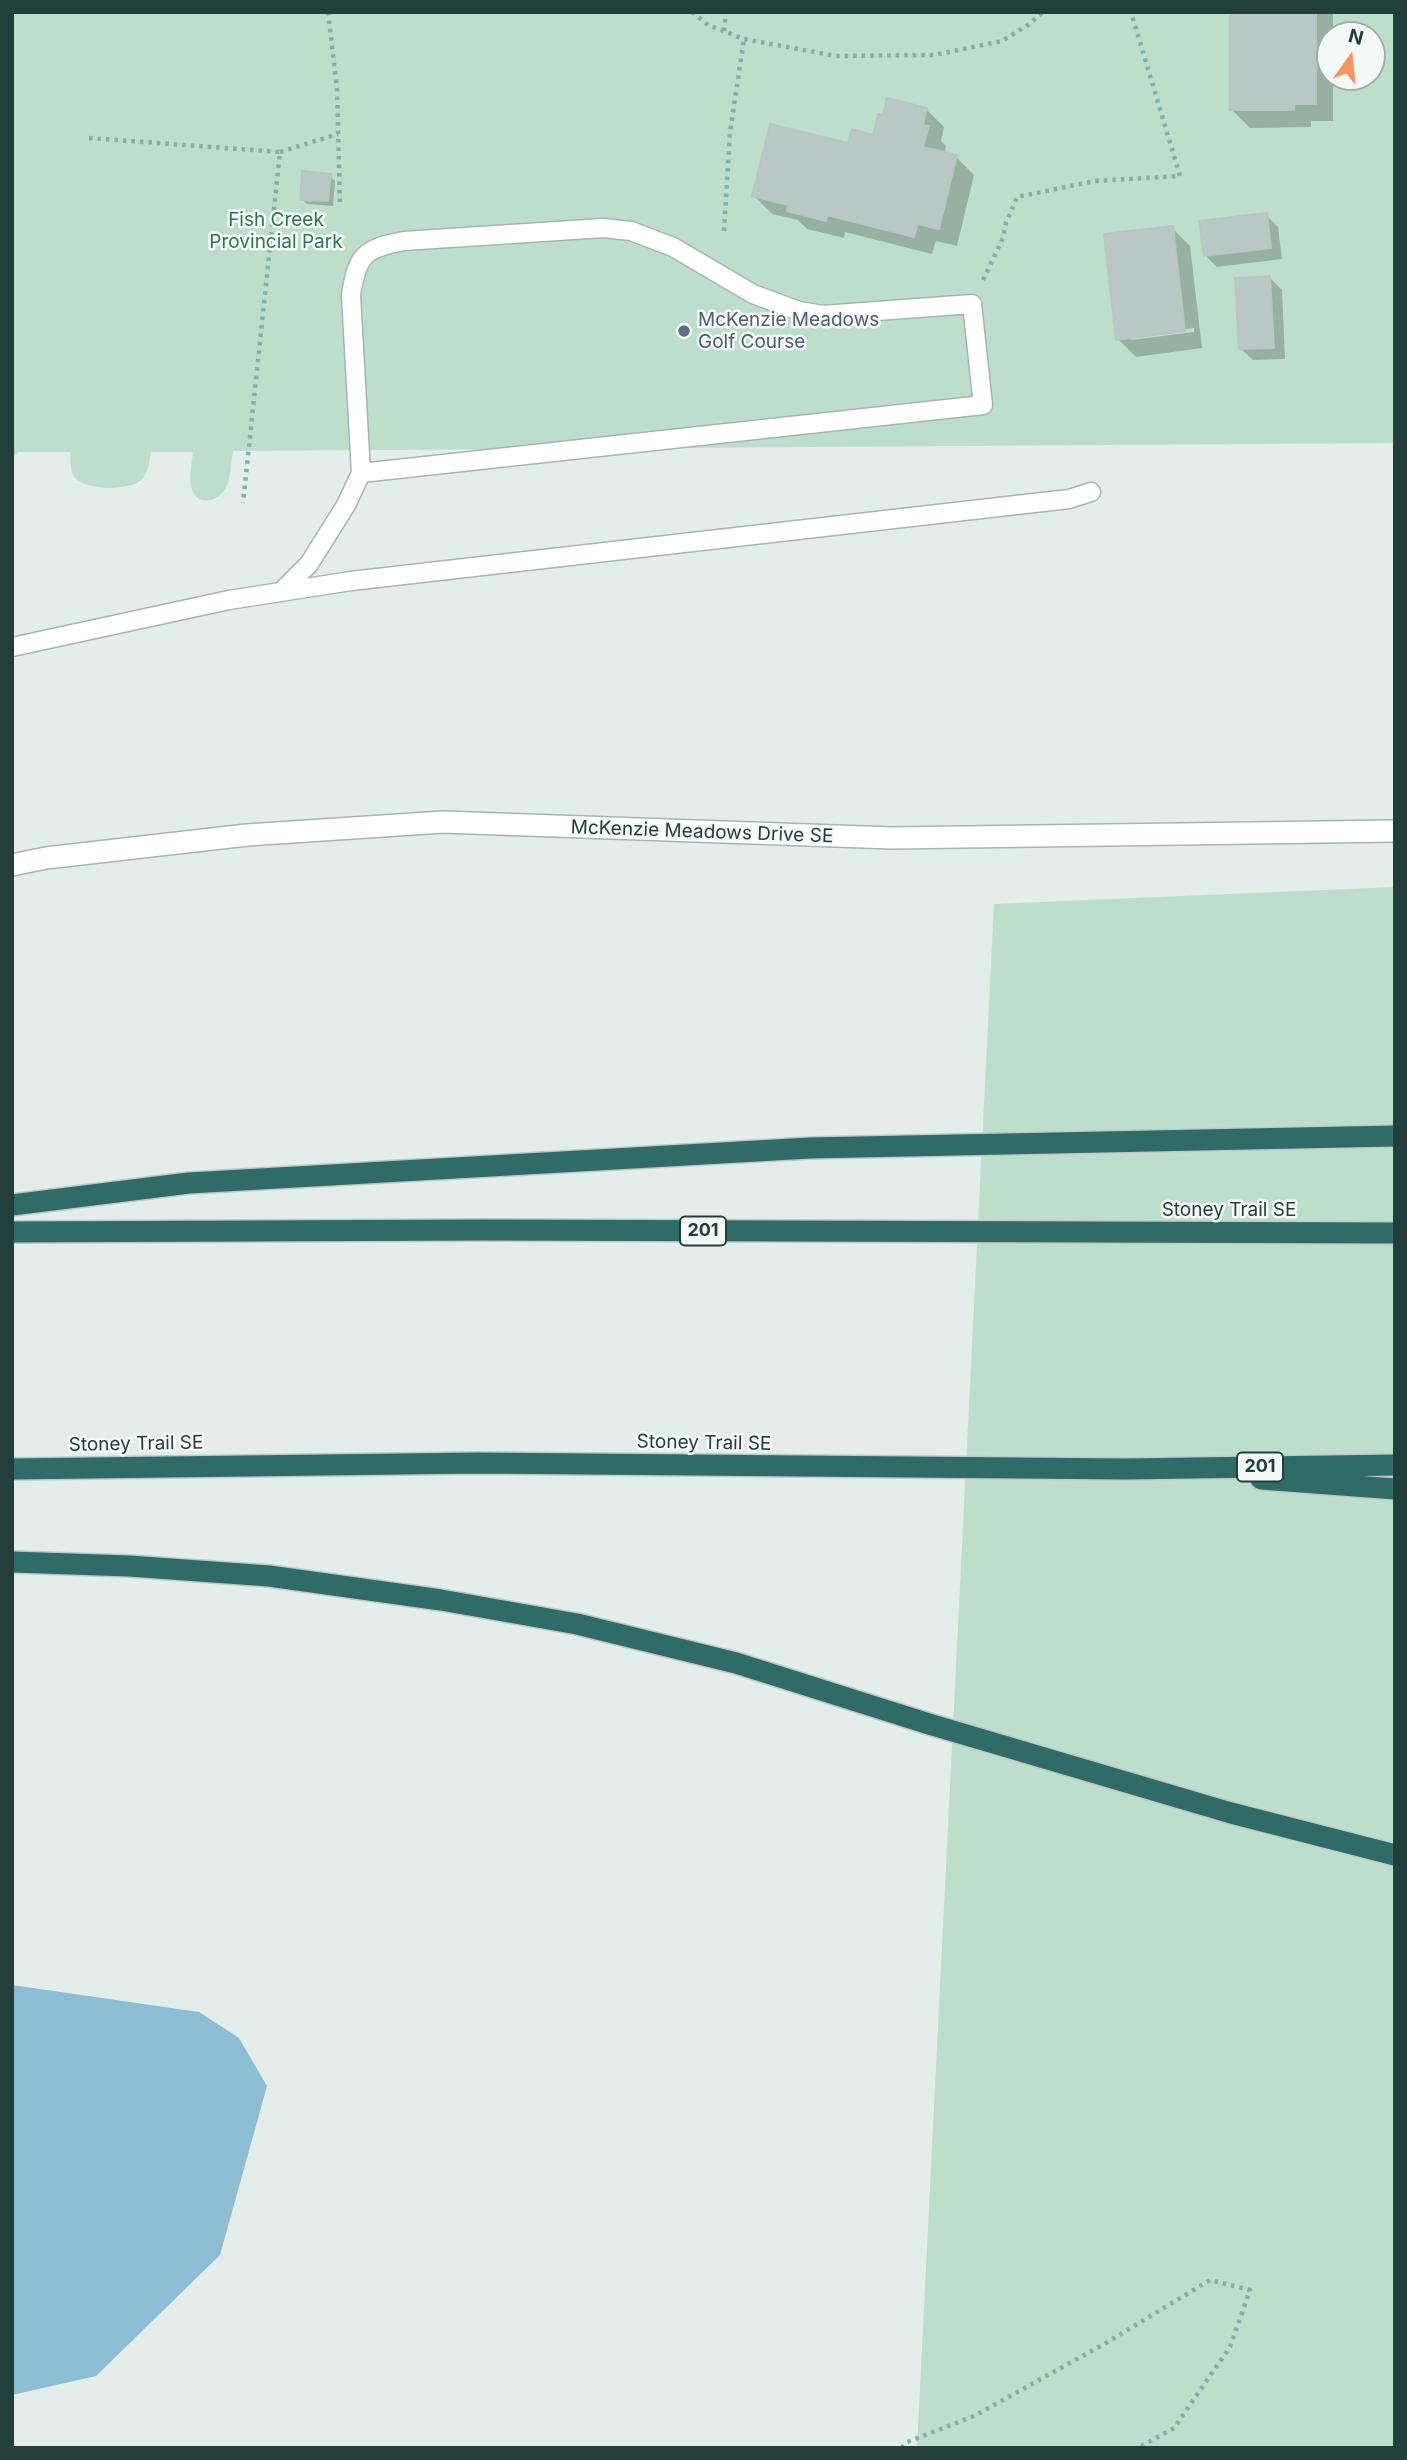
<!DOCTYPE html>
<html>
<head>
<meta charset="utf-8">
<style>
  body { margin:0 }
  #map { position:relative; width:1407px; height:2460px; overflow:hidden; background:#e3edea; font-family:Inter,sans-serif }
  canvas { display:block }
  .frame { position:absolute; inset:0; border:14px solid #233f3b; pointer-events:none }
  .north { position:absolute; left:1316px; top:21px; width:70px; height:70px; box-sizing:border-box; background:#f4f9f7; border:2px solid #a0afac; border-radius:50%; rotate:15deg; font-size:19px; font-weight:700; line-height:28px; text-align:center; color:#233f3b }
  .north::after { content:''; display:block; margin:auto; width:24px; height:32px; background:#f1965d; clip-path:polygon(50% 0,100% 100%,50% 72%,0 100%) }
</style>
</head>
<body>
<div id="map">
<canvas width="1407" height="2460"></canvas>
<div class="frame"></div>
<div class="north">N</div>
</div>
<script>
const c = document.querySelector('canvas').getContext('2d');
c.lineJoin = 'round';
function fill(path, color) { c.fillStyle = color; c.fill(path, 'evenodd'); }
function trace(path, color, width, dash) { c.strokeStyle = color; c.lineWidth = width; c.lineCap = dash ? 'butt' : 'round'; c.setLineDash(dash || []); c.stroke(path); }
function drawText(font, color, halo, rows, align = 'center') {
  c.font = font + ' Inter,sans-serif'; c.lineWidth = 5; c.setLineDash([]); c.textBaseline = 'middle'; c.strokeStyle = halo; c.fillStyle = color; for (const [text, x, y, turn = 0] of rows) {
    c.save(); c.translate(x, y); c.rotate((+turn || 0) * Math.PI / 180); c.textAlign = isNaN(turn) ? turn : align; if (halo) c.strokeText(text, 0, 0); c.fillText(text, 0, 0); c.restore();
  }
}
const green = new Path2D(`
  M12 12H1395V443L233 451C231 462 231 475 227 485 220 503 195 508 191 486 189 475 192 462 193 452H151C149 461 149 471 143 478 132 492 86 490 76 479 69 472 71 460 70 452H18L12 459ZM1330 35H1372V77H1330Z
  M1395 887V2448H917L994 904Z`);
const water = new Path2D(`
  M12 1985 199 2012 239 2038 267 2086 220 2255 96 2376 12 2395Z`);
const shadow = new Path2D(`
  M1232 12H1333V35H1330V77H1333V121H1311V127L1250 128 1232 110Z
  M926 109 944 127 941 141 946 146 944 154 956 157 974 175 957 246 936 241 932 254 845 232 844 238 807 229 798 220 772 214 754 196 849 145 874 137Z
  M330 176 335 181 333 206 307 204 302 199Z
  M1266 215 1278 227 1282 259 1217 267 1205 255Z
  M1172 228 1190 246 1202 348 1136 357 1118 339ZM1194 328V332L1131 340V336Z
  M1270 278 1282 290 1285 359 1253 360 1241 349Z`);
const building = new Path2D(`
  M1230 12H1316V104H1294V110H1230Z
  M887 98 927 108 923 125 929 126 923 147 957 155 939 229 918 224 914 237 827 215 826 221 787 211 788 205 752 196 770 124 848 143 852 129 873 135 878 114 883 115Z
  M302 171 331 174 328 201 300 200Z
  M1267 213 1271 248 1204 256 1199 221Z
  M1173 226 1185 331 1116 340 1104 234Z
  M1270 276 1274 348 1239 349 1235 278Z`);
const path = new Path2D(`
  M328 12 337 88 340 206
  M692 12 708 25 744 39 836 56 934 55 1002 41 1028 25 1043 12
  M724 31 726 12
  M89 138 280 152 243 503
  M280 152 338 134
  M724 231 730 132 744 39
  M983 280 1003 238 1006 223 1017 197 1095 181 1180 176 1131 12
  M902 2448 905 2443 974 2416 1106 2343 1210 2280 1250 2290 1230 2347 1174 2428 1138 2448`);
const service = new Path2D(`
  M281 592 309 564 346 505 361 473 351 295C357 255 365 248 404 241L603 228 631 231 673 247 753 294 799 311 823 315 972 304 983 405 361 473
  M12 647 229 600 351 581 1069 499 1091 492`);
const minor = new Path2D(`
  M12 865 46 858 247 835 443 822 892 838 1395 831`);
const motorway = new Path2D(`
  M12 1205 189 1183 810 1148 1395 1136
  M12 1232 485 1230 1395 1233
  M12 1469 478 1463 1126 1469 1395 1465
  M1261 1479 1395 1489
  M12 1562 129 1566 269 1576 441 1600 577 1624 736 1663 929 1724 1231 1813 1395 1855`);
const markers = [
  [684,331,7,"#5c6f8a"]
];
const shields = [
  [703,1231,46],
  [1260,1467,46]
];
const shieldNames = [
  ["201",703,1231],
  ["201",1260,1467]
];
const parkNames = [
  ["Fish Creek",276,220],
  ["Provincial Park",276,242]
];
const serviceNames = [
  ["McKenzie Meadows",698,320],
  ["Golf Course",698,342]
];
const streetNames = [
  ["McKenzie Meadows Drive SE",702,832,2],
  ["Stoney Trail SE",1229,1210],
  ["Stoney Trail SE",704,1443,1],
  ["Stoney Trail SE",136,1444,-1]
];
fill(green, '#bddeca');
fill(water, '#8cbdd2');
fill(shadow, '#0003');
fill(building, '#b9c8c4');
trace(building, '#b6c7c2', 2);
trace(service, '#a6b5b2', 21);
trace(minor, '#a6b5b2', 24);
trace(motorway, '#c1c9c8', 24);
trace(path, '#84b0a9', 4.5, [3.5, 5]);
trace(service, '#fff', 18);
trace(minor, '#fff', 21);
trace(motorway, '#2f6b67', 21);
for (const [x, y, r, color] of markers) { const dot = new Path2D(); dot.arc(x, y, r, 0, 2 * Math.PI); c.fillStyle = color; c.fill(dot); trace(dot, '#f4f9f7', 2.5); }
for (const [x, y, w] of shields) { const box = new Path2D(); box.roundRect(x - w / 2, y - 14.5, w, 29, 5); c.fillStyle = '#f4f9f7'; c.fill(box); trace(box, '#233f3b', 2); }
drawText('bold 18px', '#233f3b', null, shieldNames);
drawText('19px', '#2d7553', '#f4f9f7', parkNames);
drawText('19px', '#4e5e75', '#f4f9f7', serviceNames, 'left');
drawText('19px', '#233f3b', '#f4f9f7', streetNames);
</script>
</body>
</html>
